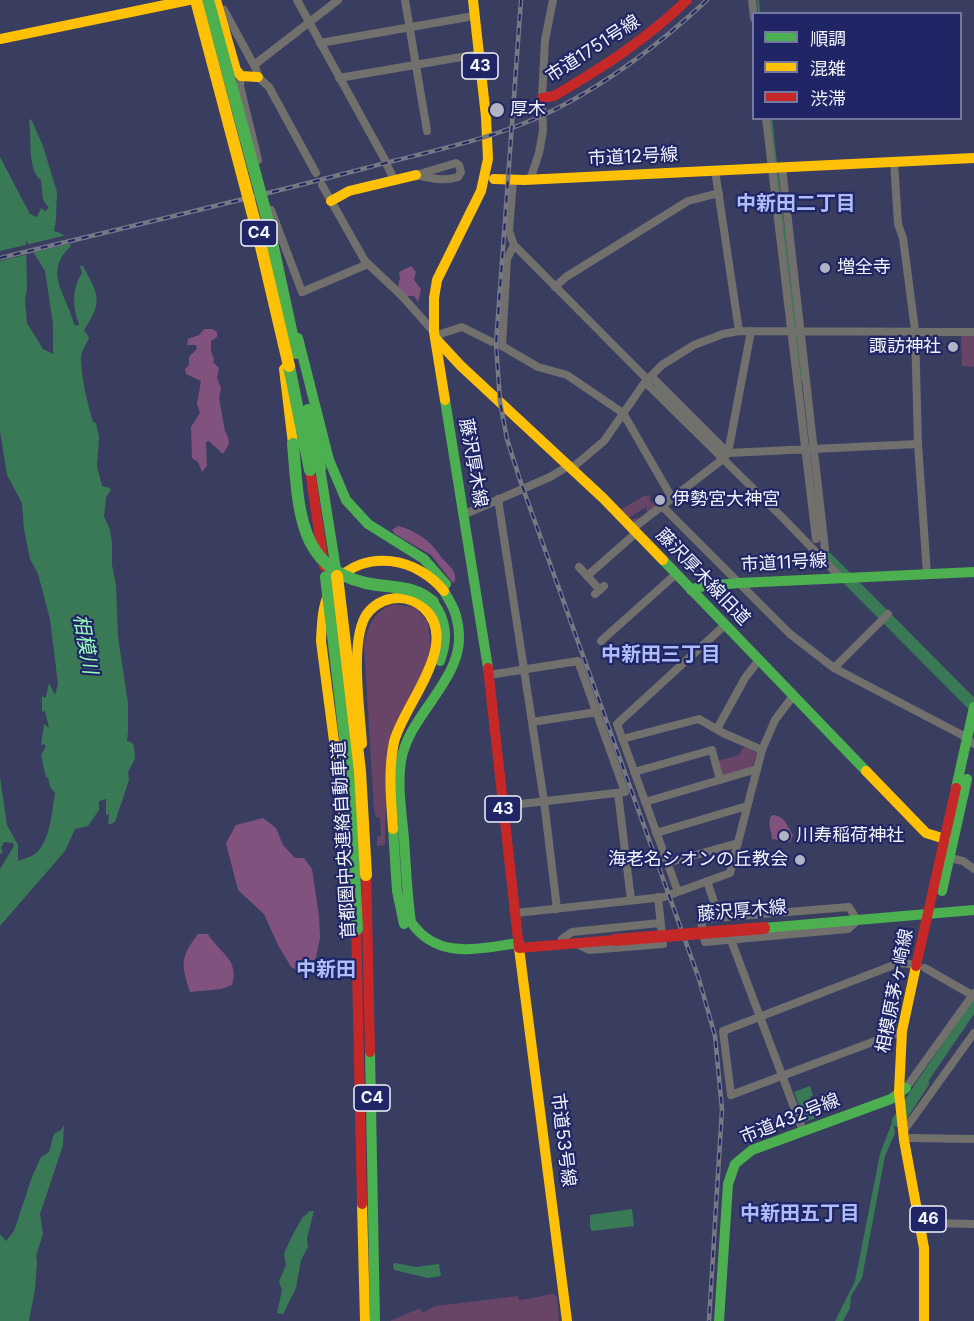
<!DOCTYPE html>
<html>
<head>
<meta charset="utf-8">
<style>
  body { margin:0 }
  #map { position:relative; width:974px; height:1321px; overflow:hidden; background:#393e61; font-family:Inter,"Noto Sans JP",sans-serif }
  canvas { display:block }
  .legend { position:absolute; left:752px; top:12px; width:210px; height:108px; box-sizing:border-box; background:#202665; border:2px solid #7478a1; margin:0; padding:8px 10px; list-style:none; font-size:18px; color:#f1f3fb }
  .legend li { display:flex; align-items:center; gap:12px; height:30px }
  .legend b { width:30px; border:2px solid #7478a1 }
</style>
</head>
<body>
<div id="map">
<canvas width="974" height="1321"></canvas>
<ul class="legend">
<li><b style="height:8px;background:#4caf50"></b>順調</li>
<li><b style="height:8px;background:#ffc107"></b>混雑</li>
<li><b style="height:8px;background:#c62828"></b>渋滞</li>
</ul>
</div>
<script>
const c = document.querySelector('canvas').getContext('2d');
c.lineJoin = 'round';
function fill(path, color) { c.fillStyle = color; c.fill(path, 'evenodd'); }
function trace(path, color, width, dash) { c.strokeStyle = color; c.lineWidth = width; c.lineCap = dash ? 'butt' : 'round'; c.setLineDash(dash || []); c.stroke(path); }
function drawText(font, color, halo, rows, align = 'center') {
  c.font = font + ' Inter,"Noto Sans JP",sans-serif'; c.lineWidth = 4.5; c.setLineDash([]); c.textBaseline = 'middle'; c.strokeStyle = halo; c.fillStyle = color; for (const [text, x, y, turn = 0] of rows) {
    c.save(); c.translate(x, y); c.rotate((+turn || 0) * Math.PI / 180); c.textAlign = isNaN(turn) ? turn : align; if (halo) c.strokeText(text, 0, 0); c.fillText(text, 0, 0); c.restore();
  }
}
const green = new Path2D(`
  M961 334H974V367L962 366Z
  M644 496H650L649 500 652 504 655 497 660 504 634 524 632 519C639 518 642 518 647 512L646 507 629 518 620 510Z
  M396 604 416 608 428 623 431 651 386 777 385 845 377 846V837L381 836 380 818 376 817 374 810 364 644C369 623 374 610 396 604Z
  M744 747 757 753 752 767 722 776 717 761 739 755Z
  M553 1294 557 1297 559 1321H390L418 1309H421L422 1313 436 1306 518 1296 519 1300C532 1299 542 1295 553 1294Z`);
const forest = new Path2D(`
  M411 266 416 272 414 280 421 289 418 302 414 296H407L400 290 398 286 400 278 399 272Z
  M204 329H212L217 332V337L211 341V351L214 359 213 362 219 368 217 378 221 388 219 398 225 431 228 437 229 444 223 454 209 441 206 442 207 466 202 472 198 462 192 458 191 427 200 413 197 404 201 381 186 374 185 369 189 365V357L197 349 196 345H187L188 339 199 335Z
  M398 526C414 530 430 540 439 554 445 564 457 568 455 581L453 583 431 555 395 534 392 530Z
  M773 815C786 817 787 826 793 835L790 842 772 839C772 832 767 824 771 816Z
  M263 818 276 828 283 845 295 858H304L312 869 319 916 320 938 316 957 307 975 291 967 278 945 264 914 238 890 226 843 236 825Z
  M198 934H208C219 953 240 959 232 985L221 989 190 992C181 963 180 958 198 934Z`);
const water = new Path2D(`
  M31 119 43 146 57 192 56 220 54 231C62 233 69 238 71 246 42 273 67 294 74 324L77 326 79 324C72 307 72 288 82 273L80 266H83C98 295 104 300 84 330 85 333 88 335 89 338 89 340 80 352 81 360 82 381 87 401 93 422L96 423 99 437 97 466 102 486 110 488 111 490 106 497 104 516 110 530 112 543V565L116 585 118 637 128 703V731L127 741 131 742 134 746 135 759 128 772 129 780 115 822 108 825 109 814 106 815V799L99 801V810L88 826 75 829 65 851 0 926V869L14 846 13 843 4 842 1 848 3 852 0 854V777L7 825 18 845V861C22 859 28 858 32 856 50 846 52 811 55 793L50 787 48 777 46 778 41 755 46 746 44 744 41 745 44 724 49 728 45 711 42 712V695L44 698 46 697 49 683 55 695 58 684 50 619 38 574 30 559 24 529 22 503 7 475 0 431V157L30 214 37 217 41 208 45 211 49 208 43 200 41 180C27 171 32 137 29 121ZM26 240 45 271 53 324V354L43 349 27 323 25 300 27 289Z
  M974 998V1014L914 1102 913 1087Z
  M810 1086 813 1095 810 1097 818 1117 805 1122 794 1092Z
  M893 1120 895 1133 885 1156 862 1278 851 1296 850 1308 843 1321H835L855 1281 880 1154Z
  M64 1125 63 1145 40 1214 43 1234 36 1256 37 1262 35 1289 29 1321H0V1234L6 1241 14 1231 32 1177 41 1157 49 1152 54 1134 61 1130Z
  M632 1209 634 1226 592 1231 590 1227V1215Z
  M310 1211H314L307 1238 308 1247 301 1260 296 1288 283 1314 277 1313 282 1290 279 1281 286 1265 284 1254 290 1240 302 1218Z
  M395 1263 416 1267 439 1264 441 1276 428 1278 394 1270 393 1264Z`);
const pier = new Path2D(`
  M67 235 73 243 31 253 29 249V254L0 261V251Z`);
const stream = new Path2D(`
  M758 0 759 14
  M771 118 776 163
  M777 172 802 381`);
const river = new Path2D(`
  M652 383 702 433
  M827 558 974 706
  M898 1121 923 1083`);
const street = new Path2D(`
  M297 0 385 160
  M405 0 427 131
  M752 0 754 18
  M224 10 256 69 258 77 269 87 316 173
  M320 43 474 16
  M254 65 338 0
  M241 76 240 86 258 160
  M339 78 479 54
  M766 118 816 539
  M894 161 898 224 903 238 915 330 918 444 927 574
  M386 163 395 181
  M456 163 459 165 461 172 458 177C444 182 431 178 416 175Z
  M782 167 825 549
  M715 170 739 331
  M513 180 509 231 514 245 647 379
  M530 180 539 153 543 131 542 98 545 40 553 0
  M322 185 365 261 402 296 434 332
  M271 210 302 292 368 264
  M514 245 507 259 502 346 538 367 567 375 623 413 672 498
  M555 287 566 277 688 201 719 193
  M434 336 462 327 492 342
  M651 376 728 453
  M645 382 783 518 841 578
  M728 453 751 331
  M572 468 604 441 645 382 662 365 694 345 723 334 739 331 974 332
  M498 499 544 801 557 909
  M662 506 790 634 834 668 962 735 974 744
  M463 515 550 477 570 465
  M632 529 723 459 728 453 918 444
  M579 567 600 590
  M587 576 636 533
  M595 594 604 586
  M601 641 676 574
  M834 668 888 614
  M489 675 578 661 625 792 503 806
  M532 722 597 712
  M717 729 745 678 759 660
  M622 739 699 719 723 733 762 750
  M634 772 712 750 720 780
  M618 793 631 900
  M645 802 757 769
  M656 833 747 806
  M950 858 963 861 974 869
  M667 863 738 843
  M707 881 719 917
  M678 892 617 724 725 625
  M516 913 664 897 730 873 762 750 775 720 793 696
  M854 915 849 907 703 919 701 920 705 942 848 929 857 921
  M562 939 572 932 660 923
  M731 940 803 1131
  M577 944 589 950 663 944 658 897
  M925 968 972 995
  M902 1031 731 1095 723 1031 899 963 918 965
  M906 1088 974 993
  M903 1132 974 1033
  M911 1138 974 1139
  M929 1223 974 1224`);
const fast = new Path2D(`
  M298 338 329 460 346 500 368 524 424 559 446 584
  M445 400 488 668
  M320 468 337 576
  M663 560 866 771
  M691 590 698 587 739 583 974 572
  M444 591C448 599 454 607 456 616 474 675 410 708 401 761 397 787 402 814 404 839 406 867 407 895 411 922 438 961 479 948 519 943
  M433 602C447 621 448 639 440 661
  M956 788 974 707
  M393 829 397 891 404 924
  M942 891 967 779
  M764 928 974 910
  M370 1052 375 1321
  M719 1321 728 1184 735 1164 752 1150 891 1099 906 1088`);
const slow = new Path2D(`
  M216 0 236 70 241 76 258 77
  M0 39 189 0
  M494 179 524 180 974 158
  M331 201 349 191 416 175
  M435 338 461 366 603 498 663 560
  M284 369 293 444
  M445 400 434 332V298L437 280 481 191 488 159 486 117 473 0
  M362 744C360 711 350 645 365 617 370 608 380 601 390 599 403 596 415 600 424 608 462 644 403 705 394 742 388 771 391 800 393 829
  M866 771 926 833 945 839
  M347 841 321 641C322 621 322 600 335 583 364 547 418 558 444 591
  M519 948 567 1321
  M916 966 902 1031 899 1092 904 1140 924 1248V1321
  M362 1204 365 1321`);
const jam = new Path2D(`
  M542 98 554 96C602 68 647 39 687 0
  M310 470 324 566
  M488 668 519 948 615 940
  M366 865 370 1052
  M356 919 362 1204
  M916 966 956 788`);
const rail = new Path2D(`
  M521 0 496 344 500 402 507 439 520 480 699 979 715 1036 722 1109 709 1321
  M0 258C122 228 245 200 366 168 430 151 497 139 556 109 612 80 661 43 707 0`);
const fastBridge = new Path2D(`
  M208 0 265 210 296 353
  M289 366 310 470
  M308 410 320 468
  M293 444C299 510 297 574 377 585 399 588 416 587 433 602
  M326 577 349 770 357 929`);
const slowBridge = new Path2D(`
  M196 0 258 234 289 366
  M337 576 360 771 366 875`);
const jamBridge = new Path2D(`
  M615 940 764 928`);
const markers = [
  [497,110,8,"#b1b4c5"],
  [825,268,6,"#b1b4c5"],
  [953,347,6,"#b1b4c5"],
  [660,500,6,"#b1b4c5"],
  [784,836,6,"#b1b4c5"],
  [800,860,6,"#b1b4c5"]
];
const shields = [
  [480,66,36],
  [259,233,36],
  [503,809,36],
  [372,1098,36],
  [928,1219,36]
];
const shieldNames = [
  ["43",480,66],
  ["C4",259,233],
  ["43",503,809],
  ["C4",372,1098],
  ["46",928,1219]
];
const streetNames = [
  ["市道1751号線",593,49,-33],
  ["市道12号線",633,157,-3],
  ["藤沢厚木線",473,463,80],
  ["市道11号線",784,563,-3],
  ["藤沢厚木線旧道",703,577,46],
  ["首都圏中央連絡自動車道",344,840,-93],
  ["藤沢厚木線",742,911,-5],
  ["相模原茅ヶ崎線",895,991,-79],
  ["市道432号線",790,1119,-22],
  ["市道53号線",563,1140,83]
];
const poiNames = [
  ["厚木",510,110],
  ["増全寺",837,268],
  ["諏訪神社",941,347,"right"],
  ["伊勢宮大神宮",672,500],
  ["川寿稲荷神社",796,836],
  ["海老名シオンの丘教会",788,860,"right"]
];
const neighbourhoodNames = [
  ["中新田二丁目",796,204],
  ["中新田三丁目",661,655],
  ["中新田",326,970],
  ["中新田五丁目",800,1214]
];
const waterNames = [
  ["相模川",85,644,80]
];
fill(green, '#684567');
fill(forest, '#82527e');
fill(water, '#3a7955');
fill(pier, '#393e61');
trace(stream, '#3a7955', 2);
trace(river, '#3a7955', 12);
trace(street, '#72706d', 8);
trace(fast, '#4caf50', 10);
trace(slow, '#ffc107', 10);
trace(jam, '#c62828', 10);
trace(rail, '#777883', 4.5);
trace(rail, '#202665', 2, [7]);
trace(fastBridge, '#4caf50', 12);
trace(slowBridge, '#ffc107', 12);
trace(jamBridge, '#c62828', 12);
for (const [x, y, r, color] of markers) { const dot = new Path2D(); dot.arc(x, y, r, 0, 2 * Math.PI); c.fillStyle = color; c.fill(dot); trace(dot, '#202665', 2); }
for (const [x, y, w] of shields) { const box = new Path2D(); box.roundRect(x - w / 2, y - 13, w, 26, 4.5); c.fillStyle = '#202665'; c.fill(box); trace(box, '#f1f3fb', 1.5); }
drawText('bold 16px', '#f1f3fb', null, shieldNames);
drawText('18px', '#f1f3fb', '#202665', streetNames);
drawText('18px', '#f1f3fb', '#202665', poiNames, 'left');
drawText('bold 20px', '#aebcf9', '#202665', neighbourhoodNames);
drawText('italic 20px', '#9afab9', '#202665', waterNames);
</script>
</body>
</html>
